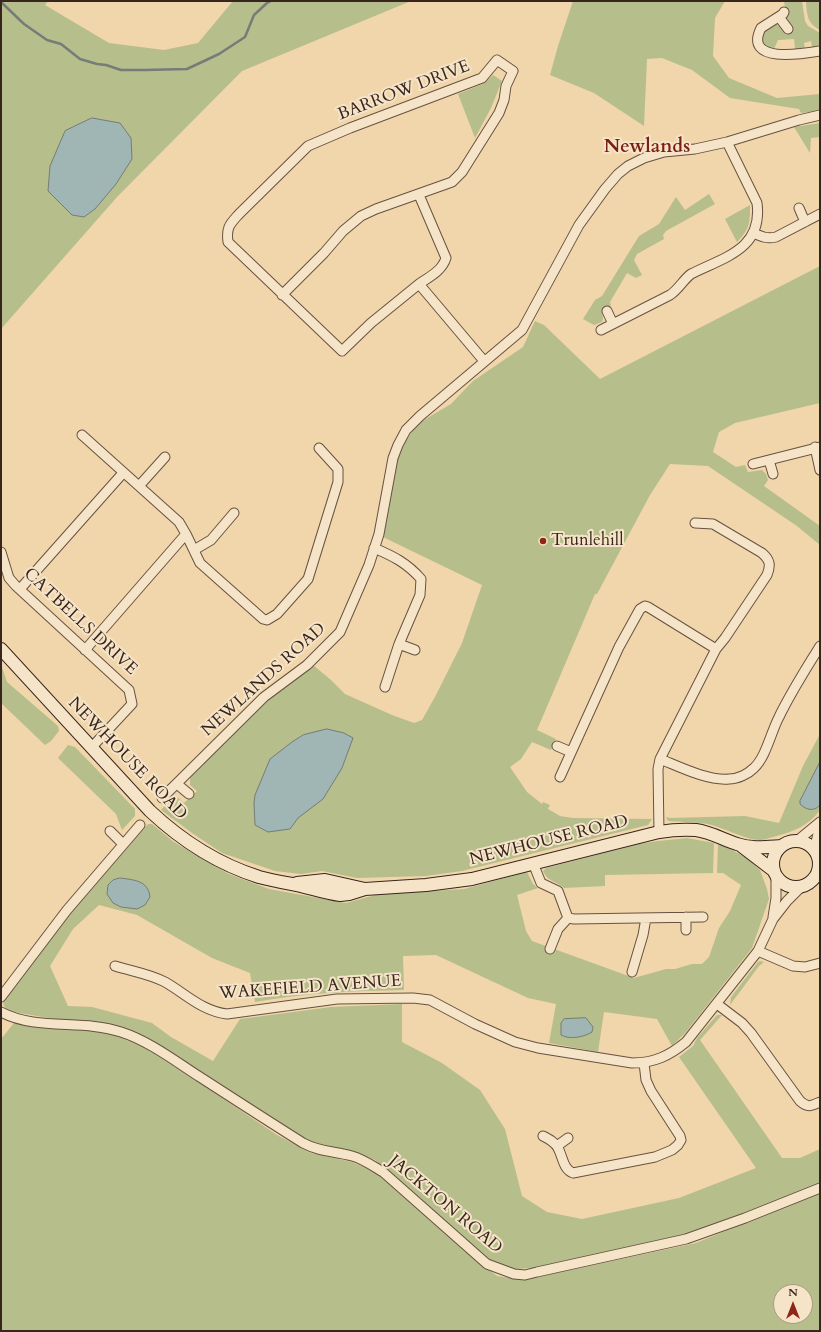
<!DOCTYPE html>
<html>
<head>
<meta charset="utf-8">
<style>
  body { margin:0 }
  #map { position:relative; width:821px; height:1332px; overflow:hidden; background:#f1d5ab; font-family:Cardo,serif }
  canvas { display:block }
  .frame { position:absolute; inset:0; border:2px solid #38261e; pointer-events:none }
  .north { position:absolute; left:773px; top:1284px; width:40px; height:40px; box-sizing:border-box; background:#f6e4c8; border:1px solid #aa9884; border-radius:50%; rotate:0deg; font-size:11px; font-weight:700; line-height:16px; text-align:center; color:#38261e }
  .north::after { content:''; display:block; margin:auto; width:14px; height:18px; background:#8f2418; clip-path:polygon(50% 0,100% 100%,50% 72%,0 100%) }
</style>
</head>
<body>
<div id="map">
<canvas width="821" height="1332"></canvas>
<div class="frame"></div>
<div class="north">N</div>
</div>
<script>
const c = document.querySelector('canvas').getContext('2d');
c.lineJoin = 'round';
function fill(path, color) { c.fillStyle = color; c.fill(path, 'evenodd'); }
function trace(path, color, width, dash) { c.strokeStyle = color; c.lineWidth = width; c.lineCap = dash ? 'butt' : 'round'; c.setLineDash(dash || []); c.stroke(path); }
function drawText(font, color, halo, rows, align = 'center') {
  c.font = font + ' Cardo,serif'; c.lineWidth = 4; c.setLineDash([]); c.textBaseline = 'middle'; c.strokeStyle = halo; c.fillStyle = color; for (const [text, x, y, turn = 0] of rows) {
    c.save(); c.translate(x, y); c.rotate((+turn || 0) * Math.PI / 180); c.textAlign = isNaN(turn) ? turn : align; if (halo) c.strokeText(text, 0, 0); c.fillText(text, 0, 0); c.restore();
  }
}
const green = new Path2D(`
  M1 1H48L45 5 109 43 164 50 198 43 233 1H411L242 71 117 197 1 329Z
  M573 1H725L715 18 713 56 729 78 777 98 820 94V111L801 113 799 109 730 98 692 70 662 58 647 59 644 126 594 93 550 75 558 46Z
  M784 1H802L805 21 808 26 820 33V45L812 47 811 41 804 43 805 50 799 51 795 49 794 39 778 40 773 51 762 44C761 30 765 30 776 24L779 25 786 35 792 31 786 21 788 13 785 8Z
  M806 1H820V30C807 23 807 15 806 1Z
  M493 75 502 81 491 108 475 138 458 94 483 84Z
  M820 123V137L811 138 810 153 794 127Z
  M709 194 715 204 666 231 663 235 664 239 637 254 634 260 642 275 636 278 627 273 610 302 611 305 602 311 603 319 602 322 594 325 583 319 595 300 602 296 639 236 659 224 676 197 685 210Z
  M750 205C750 223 750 229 737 242L725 219Z
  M820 266V403L735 423 719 432 713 452 736 467 745 465 748 472 762 470 766 474 768 480 764 486 820 526V545L797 526 708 466 670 464 650 495 597 594H595L537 730 556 739 551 750 532 742 521 759 510 767 527 792 542 804 543 802 550 805 548 809 560 816 573 818 652 819 648 825 462 871 426 876 357 878 322 871 301 874 275 871 222 853 192 833 161 810 175 795 184 803 197 791 190 785V778L258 707 313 665 331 680 345 694 392 715 414 723 422 720 436 695 462 643 482 585 383 537 396 460 404 444 417 424 451 404 473 381 523 347 535 321 544 325 600 379Z
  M1 664 7 682 58 726 59 731 51 741 45 745 1 703Z
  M820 734V810C809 826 792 832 773 837 768 838 763 841 758 840 741 838 725 828 708 824 694 822 681 822 668 821L666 817 670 818 745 816 779 823 803 766Z
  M68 745 75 747 135 809V816L122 830 116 814 58 758Z
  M148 824H152L174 842 229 874 269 889 346 903 379 894 464 889 527 872 533 884 538 888 517 895 526 931 532 941 634 978 666 969H675L692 964H702L709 957 719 928 730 911 741 885 723 873H717L718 844 730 849 747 858 760 870 767 889 769 899 752 948 686 1032 672 1046 657 1019 604 1012 598 1052 549 1043 556 1004 528 998 436 955 403 956 404 990C354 991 304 993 255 1002L250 973 212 958 137 915 99 905 73 929 50 966 68 1006 92 1007 152 1023 171 1037 213 1061 240 1019 331 1007 402 1004V1042L442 1063 480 1090 505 1129 522 1196 547 1212 582 1219 679 1198 756 1168 679 1057 693 1046 697 1038 717 1015H722L700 1040 782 1158H800L820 1149V1186L674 1239 533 1268 516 1269 490 1262 472 1247 375 1160 353 1152 310 1143 170 1051 130 1031 97 1022 60 1020 8 1011 4 1006 3 1002 46 942Z
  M687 838 714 843 713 873 605 875V886L564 888C556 881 547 881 543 871L546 868 639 844 658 841Z
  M760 961 764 962 759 966 730 1005 731 997 758 962Z
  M17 1022 109 1033 151 1050 277 1135 311 1153 352 1162 366 1168 380 1176 470 1255 497 1276 523 1280 696 1243 820 1192V1331H1V1039L14 1023ZM781 1292H805V1316H781Z`);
const water = new Path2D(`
  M92 118 120 123 131 138 132 159 116 184 95 209 84 217 72 215 48 191 50 166 65 131Z
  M327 729 344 733 353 738 342 768 323 799 298 818 290 829 268 832 255 825 254 803 255 795 270 759 292 742 303 735Z
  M820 762V805C814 812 806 810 800 804V801Z
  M120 878C134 880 148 880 150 897L145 905 137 909 121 907 113 903 107 894 108 885 113 880Z
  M586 1018 593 1027 592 1032C584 1037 570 1040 561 1035V1023L564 1019Z`);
const stream = new Path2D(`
  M1 2 24 24 47 40 61 44 80 59 97 64 106 65 121 70H144L187 69 219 54 245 37 254 15 267 3 271 1`);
const street = new Path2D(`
  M784 12 783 14 761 28C743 64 802 54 820 51
  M779 17 788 29
  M799 208 805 222
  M754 233C762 237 767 239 776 237L820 214
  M419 284C429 277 442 271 446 258L419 195
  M282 295 324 253 343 231 361 216 376 209 452 182 462 172 499 113 504 100 506 86 513 71 497 60 482 78 350 128 308 146 239 214C230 224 226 227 228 242L342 351 371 323 419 284 484 361
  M607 311 613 324
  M601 330 670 295C679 289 683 280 691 274 725 257 763 249 757 203L727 142
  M82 435 179 522 186 534 200 563 263 619 267 620 277 614 308 579 338 482V469L319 448
  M815 447 820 470
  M769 460 773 474
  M753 464 820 447
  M139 486 165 457
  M374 548C393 556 407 563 421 579L420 595 399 644 385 687
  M194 550 211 540 234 513
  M1 552 9 578 16 586 129 690 132 704 91 748
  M20 589 123 473
  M399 644 415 650
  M85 650 186 534
  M557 746 571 752
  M660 759C680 767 708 781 729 779 738 779 748 774 754 768 766 757 771 732 779 717 791 692 806 669 820 646
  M560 777 619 647 640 609 645 606 648 607 716 649
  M177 784 189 794
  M162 798 264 697 307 665 340 632 369 565 379 534 393 458 398 445 406 430 420 416 522 330 579 225 605 189 618 174 628 166 644 158 664 152 695 149 727 142 799 120 820 115
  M110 831 123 844
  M659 832 658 769 660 759 716 649 725 638 767 575C771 565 770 560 762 553L713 524 695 523
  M797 841 820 822
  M814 851 820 825
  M533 863 541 883 558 891 568 918 574 919 703 917
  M686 917V930
  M773 917 776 898V876
  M550 949 558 929 568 918
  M758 951 793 966 805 967 820 963
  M115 966C131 971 150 974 165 982 186 994 202 1011 227 1014L337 999 413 998 430 1000 475 1024 515 1042 538 1048 632 1063C654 1063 669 1056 686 1042L758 951 773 919 787 901 802 886
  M632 972 643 935 646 918
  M1 997 67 910 140 825
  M717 1004 742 1023 751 1033 800 1101C808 1108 811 1106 820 1102
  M1 1012C37 1031 82 1019 121 1032 149 1041 175 1061 200 1077 234 1099 268 1121 303 1143 320 1152 333 1151 352 1156 363 1159 373 1166 383 1172L487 1264 514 1274 525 1275 537 1272 686 1239 745 1218 820 1188
  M543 1136C549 1139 555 1142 558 1148 563 1157 563 1169 573 1173L655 1157 672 1150 678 1145 681 1140 680 1136 651 1091 646 1080 644 1063
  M557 1146 568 1138`);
const secondary = new Path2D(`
  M1 649 150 811C182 841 218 864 259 877 270 880 281 882 292 884 308 887 324 893 340 895L349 894 365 889 426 885 472 879 659 832C671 830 683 829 696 830 711 832 724 840 737 844 751 849 766 847 781 846
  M773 864a23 23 0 1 1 46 0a23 23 0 1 1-46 0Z
  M740 845 774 871
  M297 883 325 880 365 889`);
const markers = [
  [543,541,4,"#8f2418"]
];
const streetNames = [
  ["BARROW DRIVE",404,91,-21],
  ["CATBELLS DRIVE",80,622,43],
  ["NEWLANDS ROAD",264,680,-42],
  ["NEWHOUSE ROAD",127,759,46],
  ["NEWHOUSE ROAD",549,841,-14],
  ["WAKEFIELD AVENUE",310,988,-4],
  ["JACKTON ROAD",445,1205,40]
];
const poiNames = [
  ["Trunlehill",551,541]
];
const quarterNames = [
  ["Newlands",647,148]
];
fill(green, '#b6be8c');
fill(water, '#9fb6b4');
trace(water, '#767c78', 1);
trace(stream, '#767c78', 2.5);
trace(street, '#665241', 11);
trace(secondary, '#38261e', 14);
trace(street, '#f6e4c8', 9);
trace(secondary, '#f6e4c8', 12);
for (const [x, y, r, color] of markers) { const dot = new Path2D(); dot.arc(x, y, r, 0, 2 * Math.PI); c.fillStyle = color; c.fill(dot); trace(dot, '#f6e4c8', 1.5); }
drawText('17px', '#38261e', '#f6e4c8', streetNames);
drawText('17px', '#38261e', '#f6e4c8', poiNames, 'left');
drawText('bold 19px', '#7a1f14', '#f6e4c8', quarterNames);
</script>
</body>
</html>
